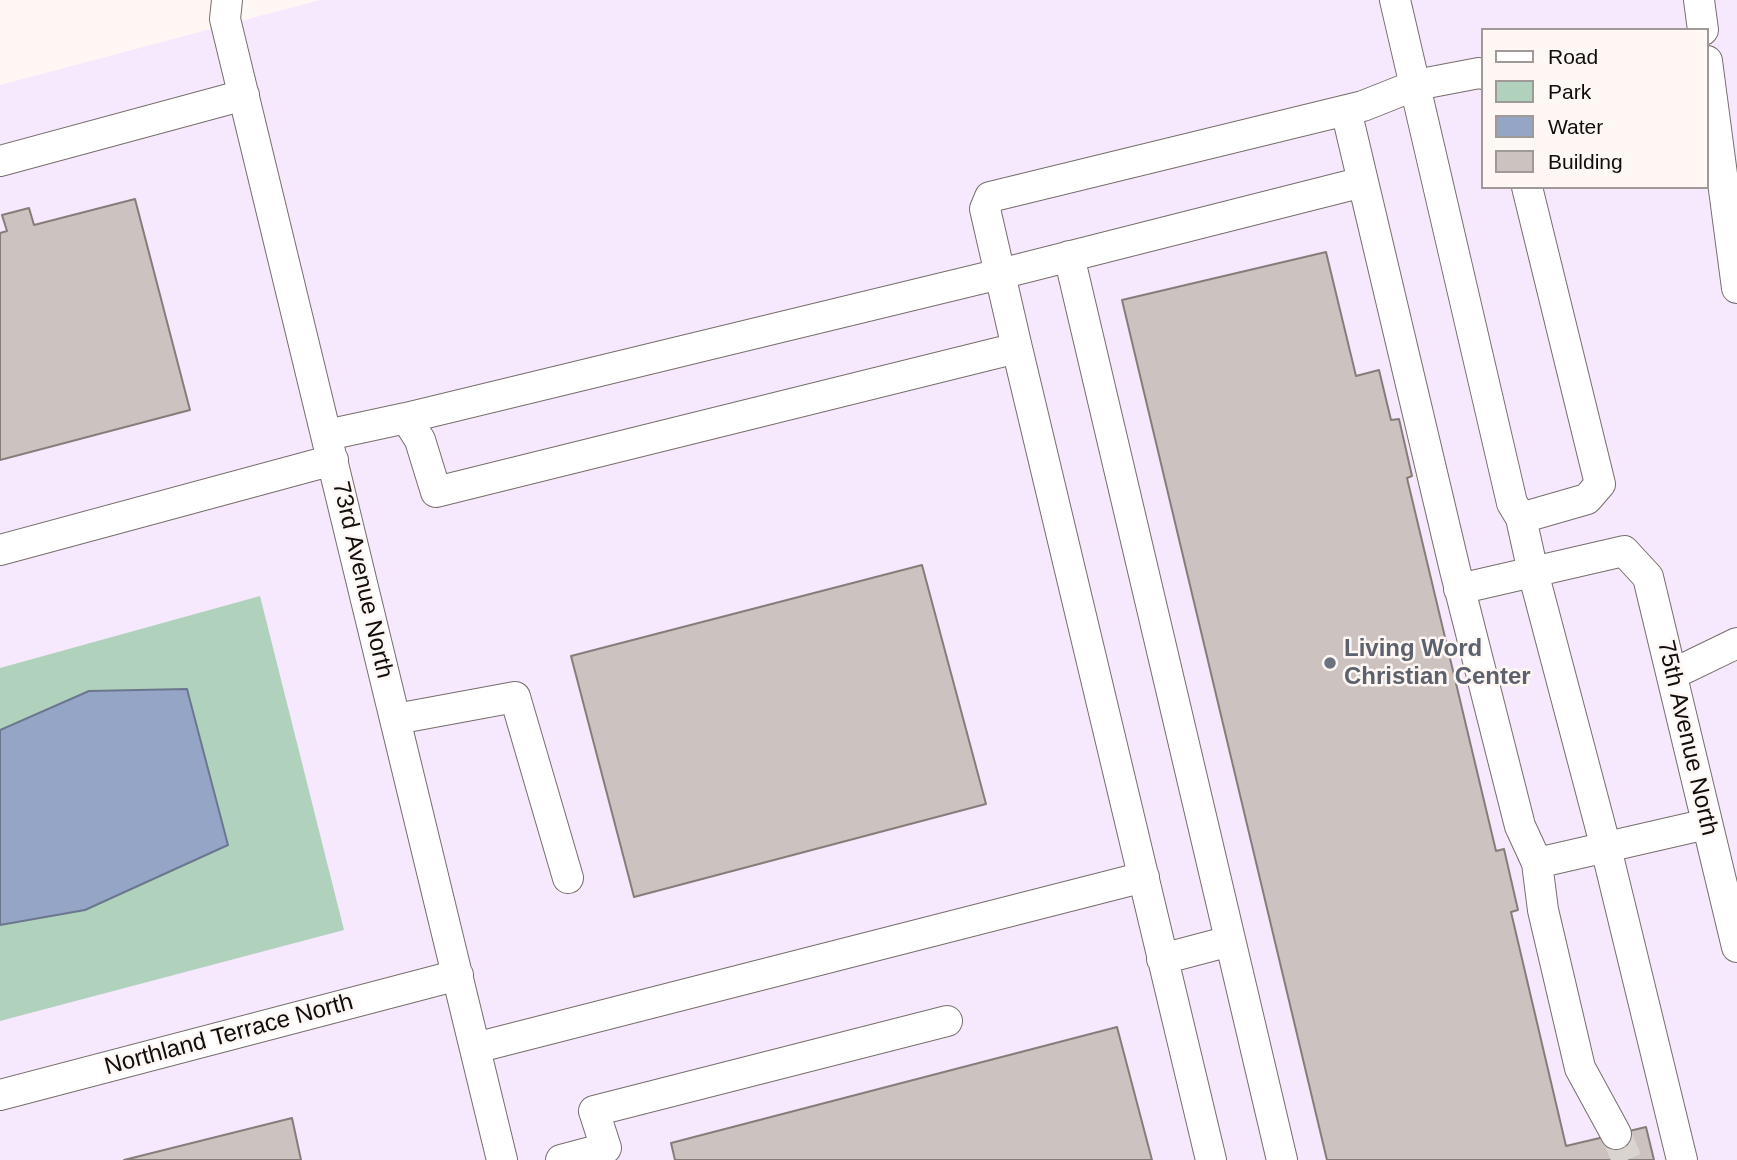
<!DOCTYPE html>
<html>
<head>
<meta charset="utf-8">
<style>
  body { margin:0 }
  #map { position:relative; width:1737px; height:1160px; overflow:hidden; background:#fef7f4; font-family:Arial,sans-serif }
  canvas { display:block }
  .legend { position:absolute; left:1481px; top:28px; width:228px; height:161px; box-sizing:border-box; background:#fef7f4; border:2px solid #9f9997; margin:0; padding:9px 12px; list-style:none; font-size:21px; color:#100d0c }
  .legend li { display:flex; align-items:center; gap:14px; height:35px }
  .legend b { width:35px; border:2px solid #9f9997 }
</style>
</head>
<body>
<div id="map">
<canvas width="1737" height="1160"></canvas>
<ul class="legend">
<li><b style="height:9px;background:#fff"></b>Road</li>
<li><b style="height:19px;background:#b0d2bc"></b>Park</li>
<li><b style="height:19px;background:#94a5c5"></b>Water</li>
<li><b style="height:19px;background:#ccc3c0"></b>Building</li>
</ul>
</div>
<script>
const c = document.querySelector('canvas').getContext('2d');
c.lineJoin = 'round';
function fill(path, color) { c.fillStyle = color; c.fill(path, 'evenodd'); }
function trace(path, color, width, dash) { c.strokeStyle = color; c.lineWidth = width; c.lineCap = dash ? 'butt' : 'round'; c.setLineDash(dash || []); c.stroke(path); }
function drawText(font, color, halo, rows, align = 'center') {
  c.font = font + ' Arial,sans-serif'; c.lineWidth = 5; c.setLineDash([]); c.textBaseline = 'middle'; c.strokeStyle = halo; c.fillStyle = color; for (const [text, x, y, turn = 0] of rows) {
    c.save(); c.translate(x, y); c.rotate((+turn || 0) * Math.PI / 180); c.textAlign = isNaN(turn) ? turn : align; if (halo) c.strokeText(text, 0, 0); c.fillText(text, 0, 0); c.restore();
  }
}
const commercial = new Path2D(`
  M320 0H1737V1160H0V85ZM1483 30H1707V187H1483Z`);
const green = new Path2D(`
  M260 596 344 930 0 1021V668Z`);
const water = new Path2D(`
  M187 689 228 845 85 910 0 925V730L89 691Z`);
const building = new Path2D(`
  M135 199 190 410 0 460V233L7 231 2 215 29 208 34 225Z
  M1326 252 1356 376 1379 370 1391 420 1399 419 1412 476 1407 478 1496 851 1504 849 1518 910 1511 912 1566 1146 1646 1127 1654 1160H1327L1122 300Z
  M922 565 986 804 634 897 571 656Z
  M1117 1027 1152 1160H675L671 1143Z
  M292 1118 301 1160H124Z`);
const minorTunnel = new Path2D(`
  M1616 1134 1627 1160`);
const minor = new Path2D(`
  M227 0 225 19 502 1160
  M1395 0 1512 503 1521 518 1587 499 1600 484 1527 187
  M1699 0 1703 30
  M1707 61 1737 288
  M1346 110 1455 570 1520 826 1537 863 1543 910 1580 1068 1616 1134
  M0 161 244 95
  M1069 256 1282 1160
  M1017 348 985 209 990 197 1363 106 1416 85 1479 73 1483 74
  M406 418 1000 274 1363 182
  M327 435 406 418 420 440 436 492 1017 348 1211 1160
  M1521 518 1533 572 1606 848 1682 1160
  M0 550 333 460
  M1459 589 1624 551 1648 577 1737 947
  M1673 674 1737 643
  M396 719 515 697 568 878
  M1537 863 1707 824
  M1162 959 1230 941
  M475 1048 1144 877
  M0 1095 458 975
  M561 1160 606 1148 594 1111 947 1021`);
const markers = [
  [1330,663,7,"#6b7280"]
];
const streetNames = [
  ["73rd Avenue North",362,580,77],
  ["75th Avenue North",1687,738,77],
  ["Northland Terrace North",229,1035,-15]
];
const worshipNames = [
  ["Living Word",1344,649],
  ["Christian Center",1344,677]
];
fill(commercial, '#f6e9fd');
fill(green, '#b0d2bc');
fill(water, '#94a5c5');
trace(water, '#6c778e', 2);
fill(building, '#ccc3c0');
trace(building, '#867d7a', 2);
trace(minorTunnel, '#dad4d1', 30, [30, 15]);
trace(minor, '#766e6b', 32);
trace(minor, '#fff', 30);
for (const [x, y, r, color] of markers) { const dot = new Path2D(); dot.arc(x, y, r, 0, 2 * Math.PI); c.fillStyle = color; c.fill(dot); trace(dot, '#fef7f4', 2.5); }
drawText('24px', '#100d0c', '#fef7f4', streetNames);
drawText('bold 24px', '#5b616d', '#fef7f4', worshipNames, 'left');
</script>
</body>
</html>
